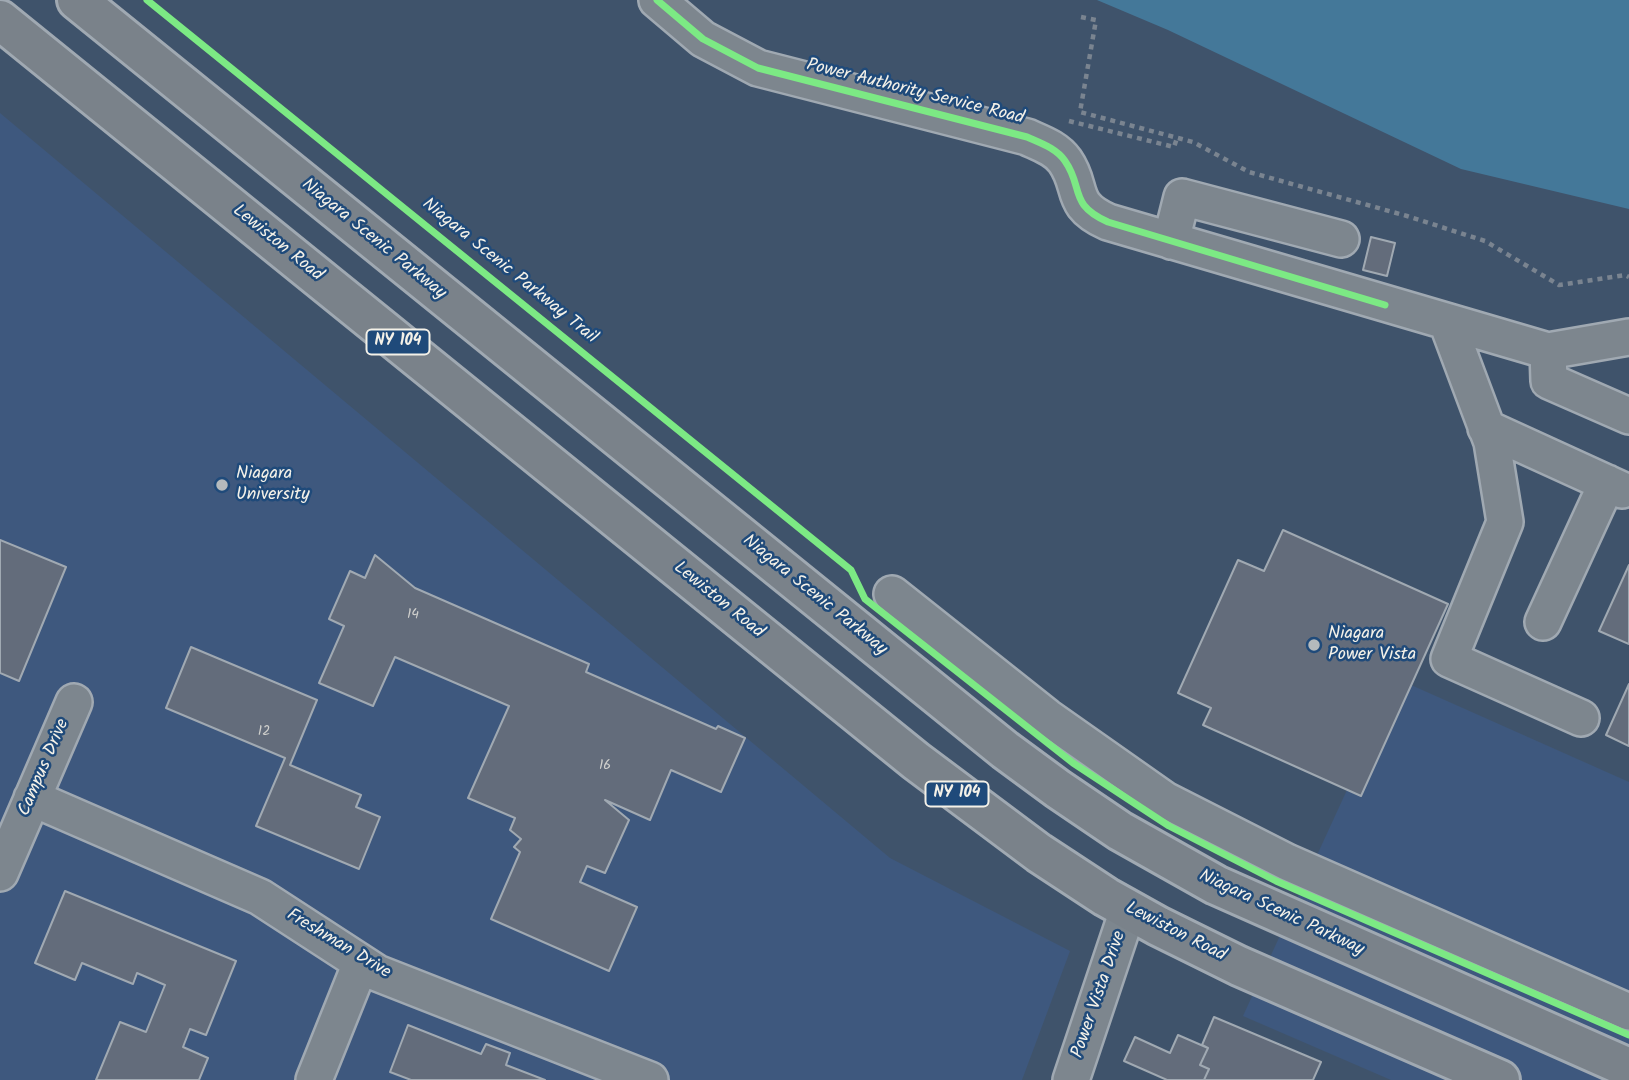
<!DOCTYPE html>
<html>
<head>
<meta charset="utf-8">
<style>
  body { margin:0 }
  canvas { display:block; background:#3f536b }
</style>
</head>
<body>
<canvas width="1629" height="1080"></canvas>
<script>
const c = document.querySelector('canvas').getContext('2d');
c.lineJoin = 'round';
function fill(path, color) { c.fillStyle = color; c.fill(path, 'evenodd'); }
function trace(path, color, width, dash) { c.strokeStyle = color; c.lineWidth = width; c.lineCap = dash ? 'butt' : 'round'; c.setLineDash(dash || []); c.stroke(path); }
function drawText(font, color, halo, rows, align = 'center') {
  c.font = font + ' Kalam,sans-serif'; c.lineWidth = 5; c.setLineDash([]); c.textBaseline = 'middle'; c.strokeStyle = halo; c.fillStyle = color; for (const [text, x, y, turn = 0] of rows) {
    c.save(); c.translate(x, y); c.rotate((+turn || 0) * Math.PI / 180); c.textAlign = isNaN(turn) ? turn : align; if (halo) c.strokeText(text, 0, 0); c.fillText(text, 0, 0); c.restore();
  }
}
const built = new Path2D(`
  M0 113 890 858 1070 951 1022 1080H0Z
  M1411 685 1629 782V1080H1391L1243 1016 1347 790 1361 796Z`);
const water = new Path2D(`
  M1097 0H1629V209L1461 169 1168 30Z`);
const building = new Path2D(`
  M1371 237 1395 243 1387 276 1363 270Z
  M1283 530 1448 604 1361 796 1203 725 1211 708 1178 693 1238 560 1264 571Z
  M0 540 66 567 19 681 0 673Z
  M375 555 415 588 589 664 586 672 716 729 718 726 745 738 721 792 671 770 650 820 605 800 629 820 605 873 587 866 580 882 637 907 609 971 491 919 520 852 514 847 521 839 510 830 515 818 468 798 509 706 395 657 373 706 319 683 344 626 329 619 350 571 365 578Z
  M1629 565V644L1599 631Z
  M191 647 317 700 290 765 361 795 356 807 380 817 359 869 256 826 285 758 166 708Z
  M1629 684V746L1606 735Z
  M65 891 236 961 206 1035 190 1029 183 1047 208 1058 199 1080H96L120 1022 146 1032 165 985 137 973 133 984 82 963 75 980 35 963Z
  M1214 1017 1321 1062 1313 1080H1204L1209 1069 1200 1065 1208 1048 1202 1045Z
  M408 1025 481 1054 486 1044 510 1053 506 1065 545 1080H411L390 1072Z
  M1178 1035 1208 1048 1200 1065 1209 1069 1204 1080H1167L1124 1061 1135 1037 1170 1053Z`);
const path = new Path2D(`
  M1081 17 1096 20 1080 112 1193 142 1249 172 1407 216 1485 241 1559 285 1625 275 1629 277
  M1069 121 1174 147 1177 138`);
const minor = new Path2D(`
  M657 0 703 39 758 68 1027 137C1040 143 1056 148 1065 161 1084 188 1068 204 1108 222L1548 351 1629 337
  M1171 241 1182 197 1341 239
  M1447 322 1492 442 1505 522 1449 659 1581 718
  M1548 351 1549 381 1629 416
  M1486 428 1622 490
  M892 594 1047 717 1165 800 1287 862 1629 1012
  M1543 622 1607 483
  M32 798 260 897 377 973 650 1080
  M0 873 74 702
  M314 1080 361 963
  M1071 1080 1128 910`);
const major = new Path2D(`
  M77 0 1005 750 1058 789 1120 831 1216 885 1629 1068
  M0 20 916 761 1039 853 1106 897 1158 926 1239 966 1500 1080`);
const cycleway = new Path2D(`
  M147 0 851 570 865 599 1073 763 1169 826 1276 881 1629 1035
  M657 0 703 39 758 68 1027 137C1040 143 1056 148 1065 161 1084 188 1068 204 1108 222L1385 305`);
const markers = [
  [222,485,7,"#b5babc"],
  [1314,645,7,"#b5babc"]
];
const numberNames = [
  ["14",413,616],
  ["12",264,733],
  ["16",605,767]
];
const shields = [
  [398,342,63],
  [957,794,63]
];
const shieldNames = [
  ["NY 104",398,342],
  ["NY 104",957,794]
];
const streetNames = [
  ["Power Authority Service Road",915,93,14],
  ["Niagara Scenic Parkway",373,240,39],
  ["Lewiston Road",277,244,39],
  ["Niagara Scenic Parkway Trail",509,272,39],
  ["Niagara Scenic Parkway",814,596,39],
  ["Lewiston Road",718,601,39],
  ["Campus Drive",45,768,-67],
  ["Niagara Scenic Parkway",1281,914,25],
  ["Lewiston Road",1175,933,27],
  ["Freshman Drive",338,945,31],
  ["Power Vista Drive",1100,995,-71]
];
const poiNames = [
  ["Niagara",236,475],
  ["University",236,496],
  ["Niagara",1328,635],
  ["Power Vista",1328,656]
];
fill(built, '#3e587e');
fill(water, '#447899');
fill(building, '#636c7b');
trace(building, '#a0a9b2', 2);
trace(minor, '#a0a9b2', 40);
trace(major, '#a0a9b2', 44);
trace(path, '#7a8490', 4.5, [5, 5]);
trace(minor, '#7d868e', 35);
trace(major, '#7a828a', 38);
trace(cycleway, '#7ce984', 7);
for (const [x, y, r, color] of markers) { const dot = new Path2D(); dot.arc(x, y, r, 0, 2 * Math.PI); c.fillStyle = color; c.fill(dot); trace(dot, '#1f4a7a', 2.5); }
drawText('14px', '#d0d0cd', null, numberNames);
for (const [x, y, w] of shields) { const box = new Path2D(); box.roundRect(x - w / 2, y - 12.5, w, 25, 5); c.fillStyle = '#1f4a7a'; c.fill(box); trace(box, '#f4f1e8', 2); }
drawText('bold 16px', '#f4f1e8', null, shieldNames);
drawText('18px', '#f4f1e8', '#1f4a7a', streetNames);
drawText('18px', '#f4f1e8', '#1f4a7a', poiNames, 'left');
</script>
</body>
</html>
